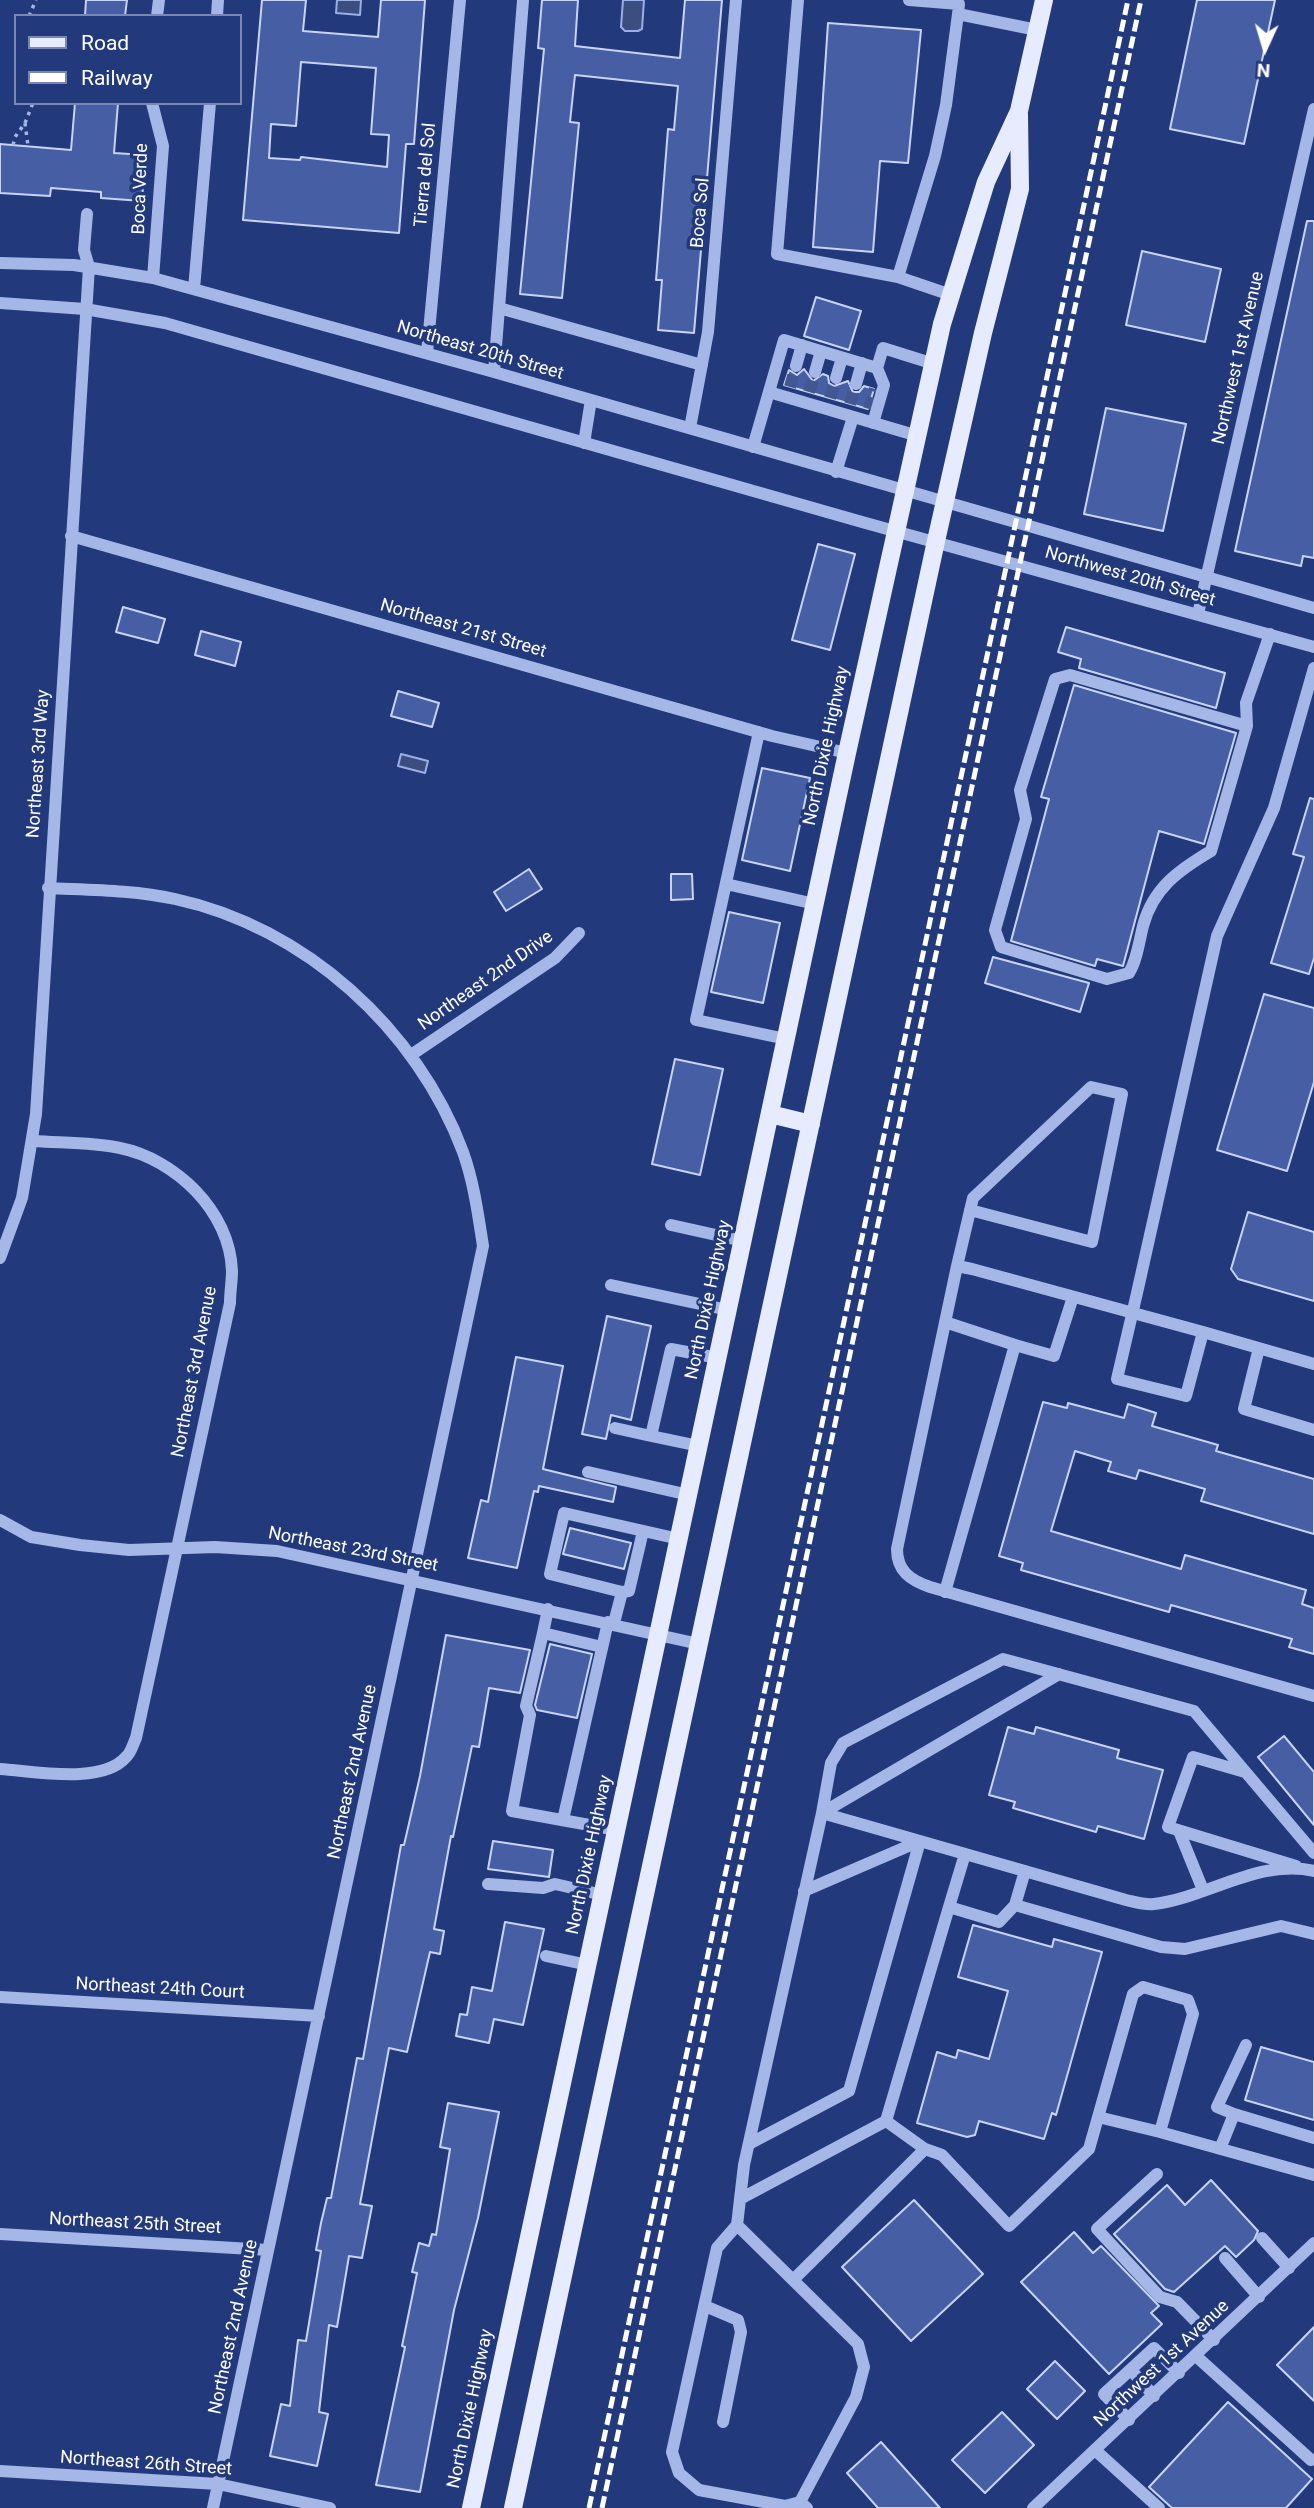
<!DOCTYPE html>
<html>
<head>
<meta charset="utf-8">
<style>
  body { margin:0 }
  #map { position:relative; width:1314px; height:2508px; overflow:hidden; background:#22397c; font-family:Roboto,sans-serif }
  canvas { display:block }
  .legend { position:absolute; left:14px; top:14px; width:228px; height:91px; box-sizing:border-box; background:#22397c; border:2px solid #7a88b0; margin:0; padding:9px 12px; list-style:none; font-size:21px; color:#fff }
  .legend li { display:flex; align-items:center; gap:14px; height:35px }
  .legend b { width:35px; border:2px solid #7a88b0 }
  .north { position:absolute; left:1230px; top:14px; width:70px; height:70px; -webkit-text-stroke:5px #22397c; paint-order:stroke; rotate:184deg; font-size:19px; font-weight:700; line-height:28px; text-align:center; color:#fff }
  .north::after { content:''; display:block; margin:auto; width:24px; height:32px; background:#fff; clip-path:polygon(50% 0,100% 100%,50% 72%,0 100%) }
</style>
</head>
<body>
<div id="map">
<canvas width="1314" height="2508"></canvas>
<ul class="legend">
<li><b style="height:9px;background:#e6ebfd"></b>Road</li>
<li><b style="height:9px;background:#fff"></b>Railway</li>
</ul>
<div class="north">N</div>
</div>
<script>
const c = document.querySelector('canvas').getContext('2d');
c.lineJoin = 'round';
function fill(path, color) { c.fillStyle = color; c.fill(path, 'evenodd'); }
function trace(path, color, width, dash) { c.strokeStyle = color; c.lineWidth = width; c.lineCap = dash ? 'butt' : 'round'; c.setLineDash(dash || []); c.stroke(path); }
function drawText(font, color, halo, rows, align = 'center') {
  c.font = font + ' Roboto,sans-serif'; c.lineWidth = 7; c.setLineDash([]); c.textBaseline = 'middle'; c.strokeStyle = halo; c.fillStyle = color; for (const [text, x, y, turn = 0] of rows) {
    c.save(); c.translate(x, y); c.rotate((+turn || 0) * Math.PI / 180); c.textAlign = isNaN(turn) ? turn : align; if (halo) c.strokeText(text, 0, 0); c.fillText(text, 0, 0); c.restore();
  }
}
const water = new Path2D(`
  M337 0H361L360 15 336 13Z
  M623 0H644L642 29 638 31H625L621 27Z
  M401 754 428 761 425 773 398 766Z`);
const building = new Path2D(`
  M86 0H127L125 16H85Z
  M262 0H306L303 31 378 37 381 0H425L414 144H406L399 233 243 220ZM301 62 376 68 371 134 389 135 387 167 301 157 300 160 269 158 271 124 296 126Z
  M542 0H578L575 46 680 58 685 0H722L694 333 658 330 662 280H656L668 129 674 130 678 86 575 75 570 122 579 123 562 298 520 294 544 49 538 48Z
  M1197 0H1275L1244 144 1170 129Z
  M828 23 921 30 908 163 880 161 873 252 813 247Z
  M75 103H118L114 153 145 155 142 201 101 198V192L51 188 50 196 0 193V144L71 150Z
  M1307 221H1314V558L1303 556 1301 566 1235 551Z
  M1142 251 1221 269 1205 342 1126 325Z
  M816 297 861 311 849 350 804 336Z
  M804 369 813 381 823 374 828 376 829 383 834 386 848 381 853 392H859L864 386 874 389 868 409 784 385 789 370 797 375Z
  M1106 408 1186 424 1163 531 1084 514Z
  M818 544 855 554 830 650 792 640Z
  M123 607 165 619 158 643 116 632Z
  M1066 627 1225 673 1216 708 1079 668 1081 659 1058 652Z
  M201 631 241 642 235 666 195 655Z
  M1074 685 1236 733 1204 844 1159 831 1123 966 1097 959 1095 966 1011 941 1049 799 1041 797Z
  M398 691 439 703 432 727 391 716Z
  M762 768 810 778 790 871 742 860Z
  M1310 798 1314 799V958L1309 974 1271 963 1304 857 1293 854Z
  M529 869 542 889 506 911 494 892Z
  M671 874H692L693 899 671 900Z
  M729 912 780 923 763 1003 711 992Z
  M993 957 1089 983 1080 1012 985 983Z
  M1264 994 1314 1008V1082L1287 1171 1217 1150Z
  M675 1059 723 1069 700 1175 652 1164Z
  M1248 1212 1314 1232V1301L1238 1279 1231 1269Z
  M607 1316 651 1326 631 1420 611 1415 606 1439 582 1434Z
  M516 1357 563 1366 543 1469 616 1487 613 1502 539 1486 538 1492 534 1491 517 1568 468 1558 481 1500 488 1502Z
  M1043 1402 1067 1408 1068 1403 1124 1418 1128 1404 1156 1413 1152 1426 1218 1445 1216 1451 1314 1479V1534L1201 1501 1205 1489 1139 1470 1136 1479 1108 1471 1111 1462 1075 1451 1051 1531 1181 1569 1185 1555 1306 1590 1302 1604 1314 1608V1654L1289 1647 1292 1639 1171 1605 1169 1612 1021 1570 1023 1563 999 1556Z
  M570 1528 631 1543 624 1569 563 1554Z
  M446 1635 530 1650 520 1693 489 1688 479 1747 472 1746 453 1837 451 1836 434 1929 444 1931 440 1954 430 1952 407 2052 389 2048 360 2204 372 2206 362 2258 349 2256 337 2327 329 2325 319 2412 328 2414 317 2466 270 2456 281 2404 290 2406 298 2340 306 2341 321 2251 316 2250 321 2223 327 2198H331L357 2058 363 2059 401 1845H404L420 1776Z
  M550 1644 592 1654 577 1718 537 1710 535 1705Z
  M1008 1727 1034 1734 1036 1727 1119 1750 1117 1758 1163 1770 1144 1839 1098 1826 1096 1832 1013 1808 1015 1802 989 1795Z
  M1284 1736 1314 1772V1825L1258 1757Z
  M493 1841 553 1850 549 1877 488 1869Z
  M505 1922 544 1929 523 2025 494 2019 489 2043 456 2036 460 2014 467 2015 472 1987 492 1991Z
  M973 1925 1052 1947 1054 1939 1102 1952 1056 2115 1052 2113 1044 2139 979 2121 975 2135 967 2137 917 2123 937 2052 956 2058 958 2050 989 2059 1008 1991 958 1977Z
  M1261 2047 1314 2062V2120L1245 2100Z
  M448 2103 499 2112 478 2218 454 2310 420 2492 376 2485 405 2347 402 2346 417 2273 412 2272 419 2243 429 2246 432 2234 436 2235 450 2149 440 2147Z
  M1211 2180 1258 2231 1254 2240 1236 2257 1225 2246 1174 2292 1165 2289 1114 2234 1167 2185 1185 2205Z
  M914 2200 983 2274 911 2341 842 2267Z
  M1074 2232 1093 2253 1101 2246 1159 2306 1151 2313 1162 2324 1109 2374 1021 2282Z
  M1314 2327V2401L1277 2365Z
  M1055 2361 1085 2391 1057 2419 1027 2389Z
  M1228 2402 1312 2479 1286 2508H1172L1149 2487Z
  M1002 2412 1034 2445 985 2493 952 2460Z
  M881 2442 940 2508H878L847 2473Z`);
const minorTunnel = new Path2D(`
  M790 387 796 366
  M809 392 815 372
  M830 398 836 378
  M850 404 856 384
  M869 409 875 389`);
const path = new Path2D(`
  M29 16 36 0
  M25 123 33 103
  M13 145 15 137 25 123 28 146`);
const minor = new Path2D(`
  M798 0 777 254 898 277
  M909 0 959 4 958 14
  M157 16 159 0
  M217 16 218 0
  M152 103 163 146 153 278
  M0 263 74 265 153 278 494 372 1314 608
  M194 289 210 103
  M951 295 898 277 935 156 946 105 958 14 1037 30
  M0 303 85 309 165 323 862 522 1314 647
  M499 308 702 365
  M427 353 460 0
  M796 366 802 345
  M494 372 523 0
  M815 372 821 351
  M836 378 842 358
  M856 384 862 363
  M769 392 918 436
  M873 423 884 385 877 368
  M690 428 708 332 736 0
  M584 443 591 400
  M753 447 784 340 877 368 883 348 934 364
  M836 472 853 417
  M71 536 772 736 847 753
  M1198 614 1314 109
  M1247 726 1070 675 1055 679 1020 790 1026 819 995 930 1001 947 1107 979 1129 973C1137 960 1139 942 1143 926 1153 888 1179 870 1211 851L1247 726 1246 703 1270 634
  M759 732 696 1020 786 1039
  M726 884 815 904
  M48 888C90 890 134 890 175 899 305 927 417 1029 463 1152 474 1183 478 1214 483 1246L213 2508
  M411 1055 555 958 579 933
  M970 1210 1092 1242 1122 1094 1091 1087 973 1198 957 1266 972 1269 1203 1332 1186 1396 1117 1379 1137 1293 1217 936 1274 808 1314 668
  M671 1225 743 1241
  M0 1258 22 1198 36 1114 89 267 84 250 87 214
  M957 1266 897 1549C897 1571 910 1580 930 1587L1314 1696
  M611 1285 728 1310
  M1203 1332 1314 1364
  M1015 1345 1054 1356 1073 1297
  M1259 1348 1244 1409 1314 1430
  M615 1428 651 1436
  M699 1446 651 1436 671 1349 718 1358
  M588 1472 689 1495
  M0 1520 31 1537 80 1545 129 1550 215 1547 277 1551 699 1644
  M622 1592 629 1591 643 1531
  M945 1592 1015 1345 945 1322
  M548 1609 543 1633 602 1647
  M614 1623 622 1592 550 1574 564 1513 679 1539
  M543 1633 526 1706 530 1715 512 1811 617 1830
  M0 1769C34 1771 102 1785 126 1757 131 1753 133 1744 136 1738L230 1303C230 1292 232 1281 232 1271 230 1211 175 1159 120 1148 92 1142 62 1143 34 1141
  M1245 1772 1193 1757 1168 1827 1296 1866
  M822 1813 831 1763 843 1743 1003 1659 1194 1711 1314 1853
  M822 1813 1059 1674
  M563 1820 608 1622
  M1179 1831 1203 1890
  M965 1854 949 1907 999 1922 1015 1905
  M1025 1871 1015 1905 1161 1947 1185 1949 1281 1926 1314 1934
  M488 1884 543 1888 555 1884 603 1895
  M546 1956 588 1965
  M0 1997 319 2016
  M1234 2114 1314 2138
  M1160 2132 1314 2175
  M749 2144 849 2091 920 1841 804 1891
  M925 2149 886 2121 949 1907
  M1220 2149 1234 2114 1217 2107 1246 2045
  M1157 2174 1097 2229 1160 2297 1177 2302 1214 2340
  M740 2199 886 2121
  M737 2225 717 2248 672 2452 679 2473 699 2490 785 2506 800 2502
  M0 2234 268 2250
  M1262 2238 1289 2268
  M1225 2258 1259 2297
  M793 2280 925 2149 942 2155 1009 2226 1089 2149 1133 1994 1143 1987 1188 2000 1193 2014 1160 2132 1098 2117
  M705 2306 738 2320 741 2332 723 2422
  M1197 2357 1311 2460
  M1131 2370 1154 2396
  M1129 2420 1104 2394 1154 2348 1179 2373
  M1095 2450 1159 2508
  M0 2471 218 2484 330 2508
  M807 2508 800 2502 856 2397 864 2367 858 2344 737 2225 744 2165 822 1813 1126 1900C1135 1902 1145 1905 1154 1904 1207 1898 1259 1858 1314 1871
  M1033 2508 1314 2243`);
const major = new Path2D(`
  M770 1114 811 1124
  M471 2508 847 753 942 324 986 182 1019 111 1044 0
  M513 2508 936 541 983 333 1020 189 1019 114`);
const rail = new Path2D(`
  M589 2508 1128 0
  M602 2508 1141 0`);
const streetNames = [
  ["Tierra del Sol",426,175,-85],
  ["Boca Verde",141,189,-88],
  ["Boca Sol",701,213,-85],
  ["Northeast 20th Street",480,351,16],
  ["Northwest 1st Avenue",1239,358,-77],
  ["Northwest 20th Street",1130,577,16],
  ["Northeast 21st Street",463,629,16],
  ["North Dixie Highway",827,746,-78],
  ["Northeast 3rd Way",39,764,-86],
  ["Northeast 2nd Drive",486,981,-35],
  ["North Dixie Highway",709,1300,-78],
  ["Northeast 3rd Avenue",195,1372,-79],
  ["Northeast 23rd Street",353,1550,11],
  ["Northeast 2nd Avenue",353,1772,-78],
  ["North Dixie Highway",590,1855,-78],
  ["Northeast 24th Court",160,1989,3],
  ["Northeast 25th Street",135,2224,3],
  ["Northeast 2nd Avenue",234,2327,-78],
  ["Northwest 1st Avenue",1162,2364,-43],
  ["North Dixie Highway",471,2409,-78],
  ["Northeast 26th Street",146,2464,4]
];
fill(water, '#3c4d7f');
trace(water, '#99afe7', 2);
fill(building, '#465fa4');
trace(building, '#c8d4f5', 2);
trace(minorTunnel, '#435790', 12, [12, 6]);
trace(path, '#a5b7e6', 3.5, [3.5, 5]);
trace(minor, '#a5b7e6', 12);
trace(major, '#e6ebfd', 18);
trace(rail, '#fff', 5, [12, 5]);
drawText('18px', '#fff', '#22397c', streetNames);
</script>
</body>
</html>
